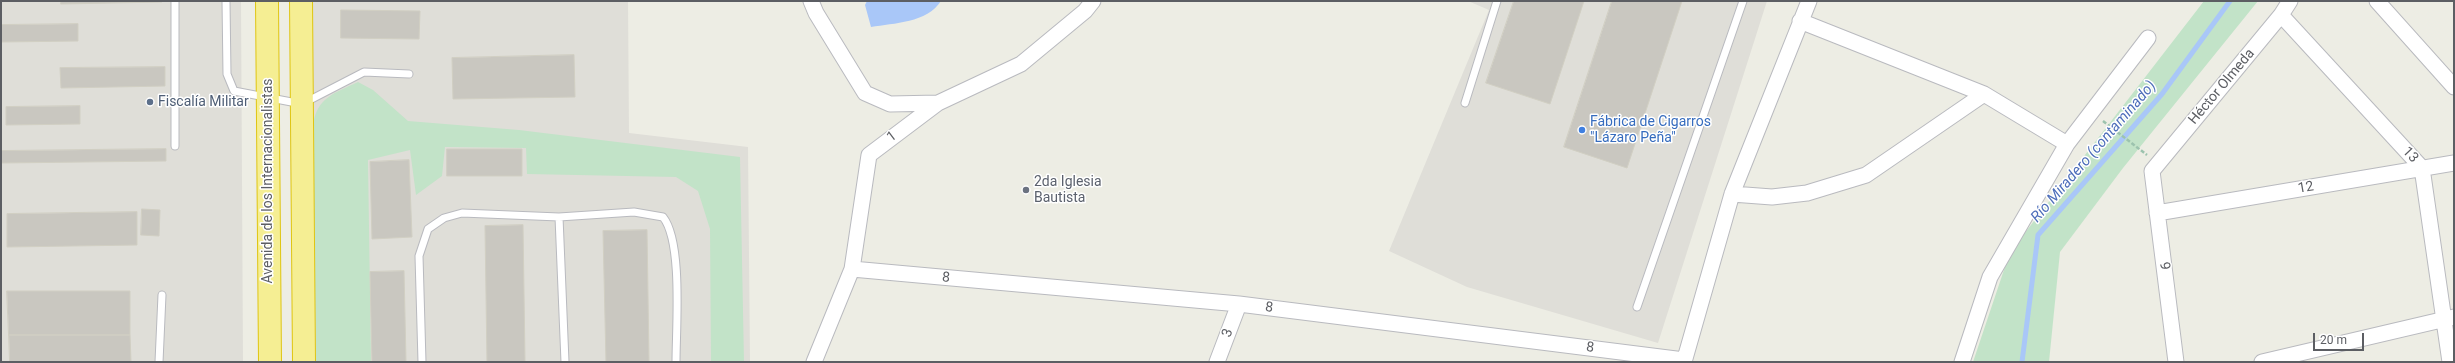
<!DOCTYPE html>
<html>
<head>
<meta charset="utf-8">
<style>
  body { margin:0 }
  #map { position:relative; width:2455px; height:363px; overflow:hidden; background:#edede4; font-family:Roboto,sans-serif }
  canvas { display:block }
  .frame { position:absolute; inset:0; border:2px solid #5c5e63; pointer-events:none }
  .scale { position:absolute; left:2313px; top:333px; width:51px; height:18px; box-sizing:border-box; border:2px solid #5c5e63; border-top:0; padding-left:5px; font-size:12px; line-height:14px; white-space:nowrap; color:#5c5e63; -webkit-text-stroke:3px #fff; paint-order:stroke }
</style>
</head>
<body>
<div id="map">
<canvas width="2455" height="363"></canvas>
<div class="frame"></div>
<div class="scale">20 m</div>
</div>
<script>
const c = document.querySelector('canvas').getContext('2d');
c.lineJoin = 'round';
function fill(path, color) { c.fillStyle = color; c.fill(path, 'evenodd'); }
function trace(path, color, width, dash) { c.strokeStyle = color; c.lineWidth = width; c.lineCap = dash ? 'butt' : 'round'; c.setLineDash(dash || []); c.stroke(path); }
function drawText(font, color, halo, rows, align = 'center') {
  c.font = font + ' Roboto,sans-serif'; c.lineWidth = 3; c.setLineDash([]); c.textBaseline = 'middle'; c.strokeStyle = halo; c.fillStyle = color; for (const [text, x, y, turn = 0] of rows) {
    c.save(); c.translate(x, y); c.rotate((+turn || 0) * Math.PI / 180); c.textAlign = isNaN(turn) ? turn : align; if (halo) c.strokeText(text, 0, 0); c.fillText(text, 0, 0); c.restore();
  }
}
const industrial = new Path2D(`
  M1 1H241L243 362H1Z
  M309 1H628L629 133 748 147 750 362H311Z
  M1468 1H1767L1658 343 1467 287 1389 251 1489 10Z`);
const green = new Path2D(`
  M2204 1H2258L2123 168 2060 252 2049 362H1973L2010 252Z
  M358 82 373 90 408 121 519 130 740 157 744 362H711L710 229 698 191 676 177 527 174 526 148 445 147 442 176 416 195 410 150 368 160 371 362H316L313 125C317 97 335 93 358 82Z`);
const water = new Path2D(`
  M867 1H941C927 23 894 23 871 27L865 5Z`);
const stream = new Path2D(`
  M2022 362 2038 235 2162 94 2230 1`);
const building = new Path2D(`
  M61 1H162V2L61 4Z
  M1514 1H1584L1550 104 1486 83Z
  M1612 1H1682L1627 168 1564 147Z
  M341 10 420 11 419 39 341 38Z
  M78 24V41L1 42V25Z
  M574 55 575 97 453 99 452 58Z
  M165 67V86L61 88 60 68Z
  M80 106V124L6 125V107Z
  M166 149V161L1 163V151Z
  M447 149H522V176H447Z
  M409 160 412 237 372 239 370 162Z
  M142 209 160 210 159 236 141 235Z
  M137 212V245L7 247V214Z
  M523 225 525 362H487L485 226Z
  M647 230 649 362H606L603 231Z
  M404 271 406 362H372L370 272Z
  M7 291H130V335H9Z
  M9 335H130L131 362H10Z`);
const path = new Path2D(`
  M2103 121 2147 155`);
const lane = new Path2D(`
  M175 1V146
  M226 1 227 74 234 91 302 104 364 72 409 74
  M1465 103 1497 1
  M559 217 565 362
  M1637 307 1743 1
  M159 362 162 295
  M422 362 419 256 428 229 444 218 462 213 559 217 634 212 663 217C683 242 676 328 676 362`);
const street = new Path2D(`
  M811 1 816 13 865 93 890 104 938 103
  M2377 1 2454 87
  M2281 15 2422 168 2450 362
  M1800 21 1984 94 2067 144
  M1732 194 1772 197 1807 193 1866 175 1984 94
  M2157 213 2454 163
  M852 269 1239 304 1684 360
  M814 362 852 269 869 155 938 103 1021 64 1085 11 1093 1
  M1217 362 1239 304
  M1684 362 1732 194 1809 1
  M1962 362 1990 277 2067 144 2148 38
  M2176 362 2152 171 2281 15 2290 1
  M2262 362 2454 317`);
const highway = new Path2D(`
  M267 1 270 362
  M301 1 304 362`);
const markers = [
  [150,102,4,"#5c6f8a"],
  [1582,130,4,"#3f7fe0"],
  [1026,190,4,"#6b7280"]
];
const streetNames = [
  ["Héctor Olmeda",2222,87,-50],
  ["1",892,137,-37],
  ["13",2410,155,47],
  ["Avenida de los Internacionalistas",268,181,-90],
  ["12",2306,188,-10],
  ["9",2164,266,83],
  ["8",946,278,5],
  ["8",1269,308,7],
  ["3",1228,333,-70],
  ["8",1590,348,7]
];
const serviceNames = [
  ["Fiscalía Militar",158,102]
];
const shopNames = [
  ["Fábrica de Cigarros",1590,122],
  ["\"Lázaro Peña\"",1590,138]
];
const worshipNames = [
  ["2da Iglesia",1034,182],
  ["Bautista",1034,198]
];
const waterNames = [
  ["Río Miradero (contaminado)",2094,152,-49]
];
fill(industrial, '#dfded8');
fill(green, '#c2e3c8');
fill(water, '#a9c7f8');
trace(stream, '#a9c7f8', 5);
fill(building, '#c9c7c0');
trace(building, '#d1cfc3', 1);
trace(lane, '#b9babf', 9);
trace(street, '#b9babf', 17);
trace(highway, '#dfc512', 24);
trace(path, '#9cc3ae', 2.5, [4, 2]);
trace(lane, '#fff', 7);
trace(street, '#fff', 15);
trace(highway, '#f5ee93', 22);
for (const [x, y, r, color] of markers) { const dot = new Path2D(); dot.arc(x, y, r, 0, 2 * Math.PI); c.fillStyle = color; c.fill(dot); trace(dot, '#fff', 1.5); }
drawText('14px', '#5c5e63', '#fff', streetNames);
drawText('14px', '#4e5e75', '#fff', serviceNames, 'left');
drawText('14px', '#366cbe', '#fff', shopNames, 'left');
drawText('14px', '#5b616d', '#fff', worshipNames, 'left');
drawText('italic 15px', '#4d6eba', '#fff', waterNames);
</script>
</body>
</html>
